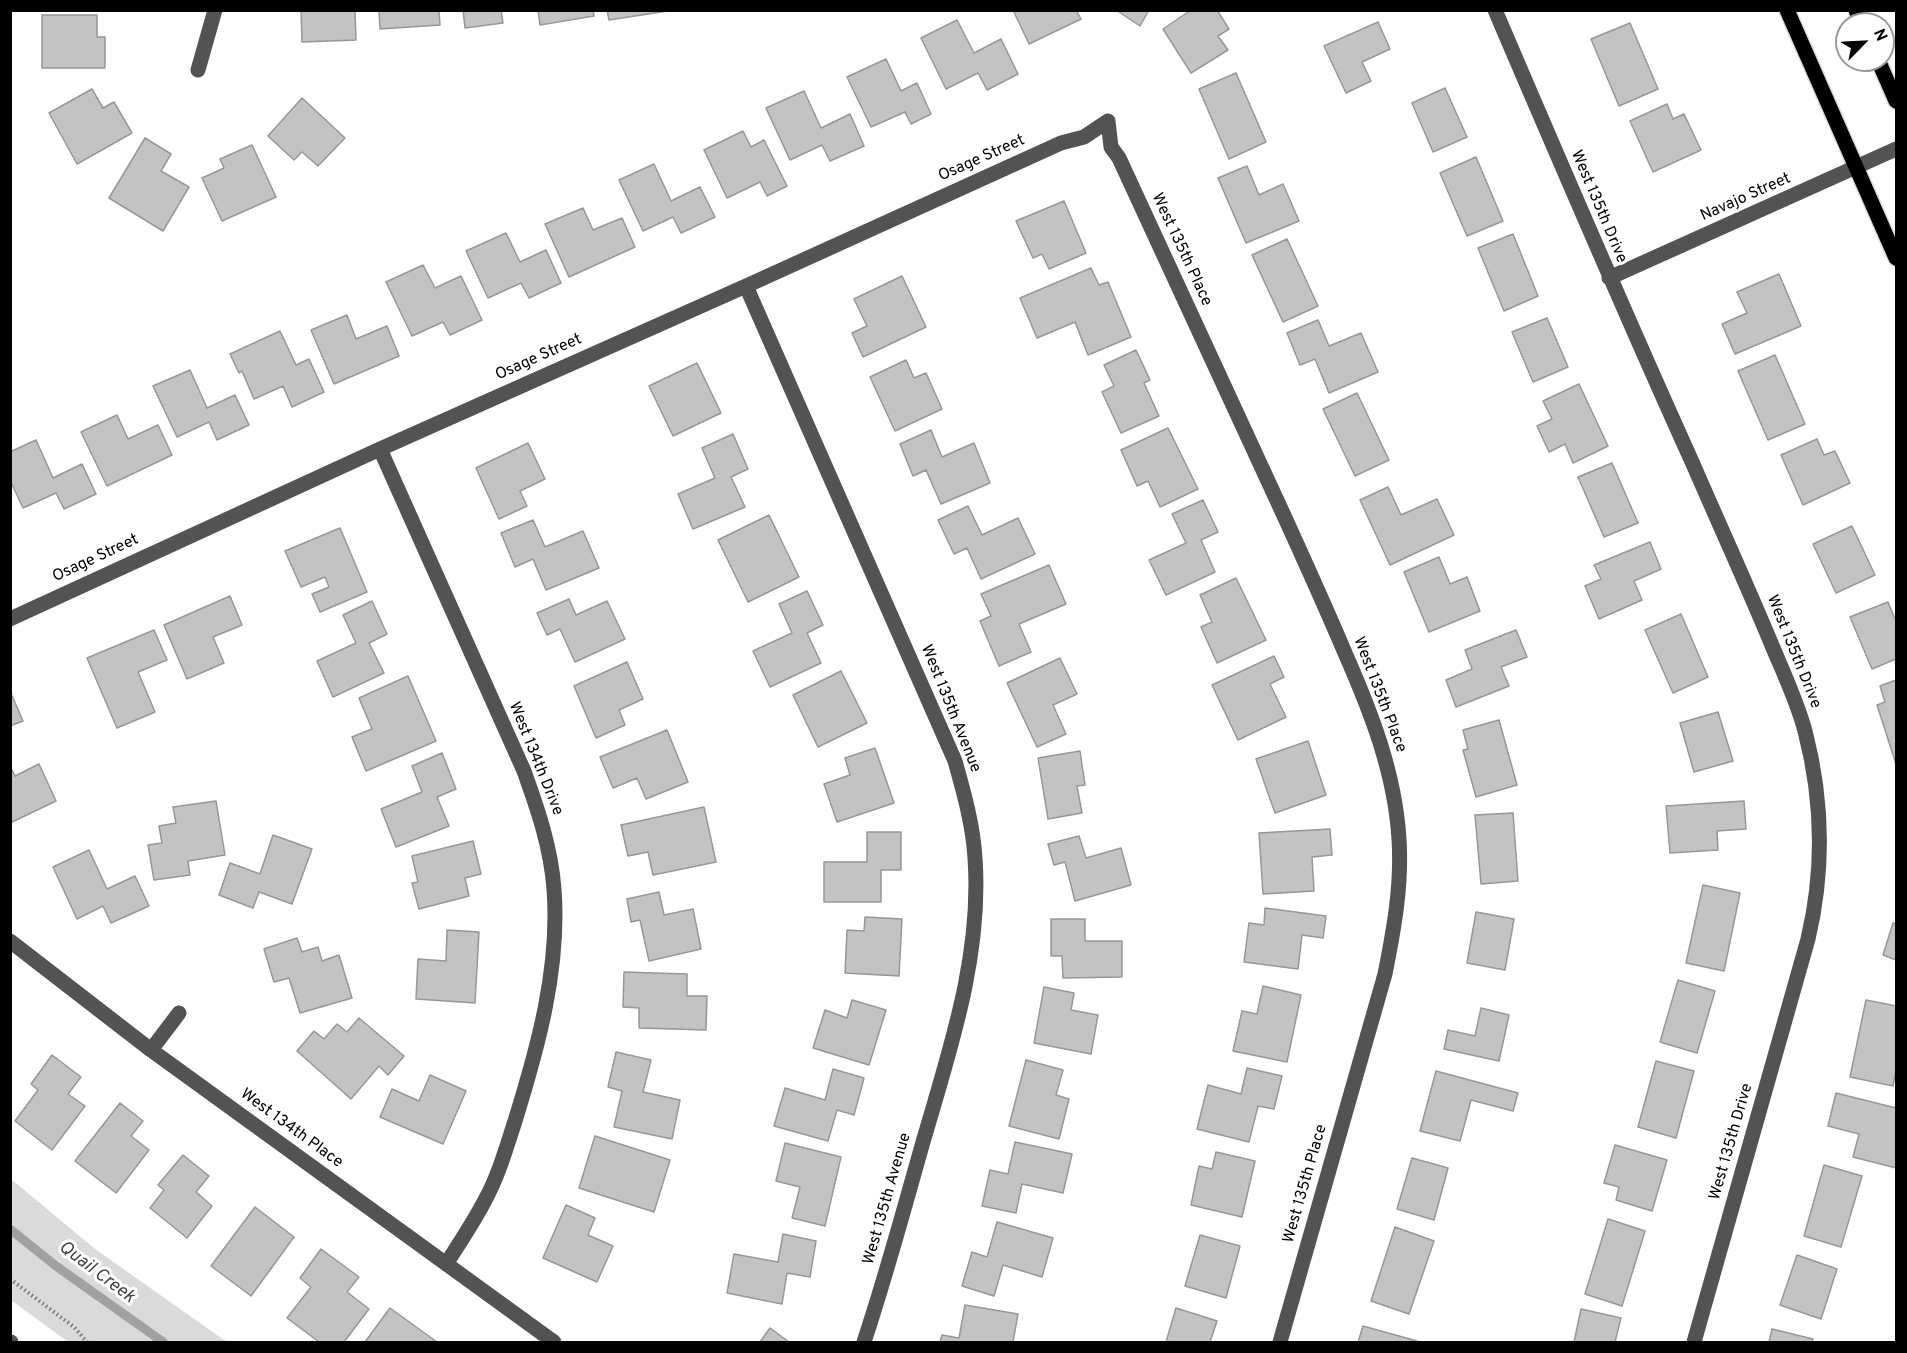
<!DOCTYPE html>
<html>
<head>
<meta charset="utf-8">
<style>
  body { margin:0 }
  #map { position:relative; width:1907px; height:1353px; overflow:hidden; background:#fff; font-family:Overpass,sans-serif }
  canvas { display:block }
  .frame { position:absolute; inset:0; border:12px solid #000; pointer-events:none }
  .north { position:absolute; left:1835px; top:12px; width:60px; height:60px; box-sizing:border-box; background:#fff; border:2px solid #999; border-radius:50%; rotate:66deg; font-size:16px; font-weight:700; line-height:24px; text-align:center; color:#000 }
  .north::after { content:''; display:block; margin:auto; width:21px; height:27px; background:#000; clip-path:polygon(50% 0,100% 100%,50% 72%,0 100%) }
</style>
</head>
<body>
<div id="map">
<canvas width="1907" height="1353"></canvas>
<div class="frame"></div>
<div class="north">N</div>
</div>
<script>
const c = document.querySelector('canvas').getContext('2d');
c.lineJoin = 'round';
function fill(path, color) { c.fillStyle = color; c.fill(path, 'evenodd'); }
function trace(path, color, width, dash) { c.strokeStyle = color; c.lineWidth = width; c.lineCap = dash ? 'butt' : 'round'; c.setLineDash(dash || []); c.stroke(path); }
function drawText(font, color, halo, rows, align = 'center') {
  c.font = font + ' Overpass,sans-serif'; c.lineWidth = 6; c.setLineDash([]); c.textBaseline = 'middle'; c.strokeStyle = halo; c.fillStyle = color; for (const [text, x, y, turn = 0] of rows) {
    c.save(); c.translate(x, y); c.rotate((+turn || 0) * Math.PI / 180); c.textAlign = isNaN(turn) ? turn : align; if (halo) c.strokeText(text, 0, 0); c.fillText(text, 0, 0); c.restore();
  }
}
const green = new Path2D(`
  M11 1179 95 1249 227 1342H68L11 1300Z`);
const stream = new Path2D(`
  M10 1229 56 1266 163 1342`);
const building = new Path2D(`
  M301 10H355L356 40 302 42Z
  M379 10H439L440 25 380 29Z
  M463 10H501L503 23 465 28Z
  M538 10H593L594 16 540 25Z
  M607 10H667L668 11 609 20Z
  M1013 10H1076L1081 19 1029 44Z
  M1116 10H1149L1140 26Z
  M1191 10H1217L1229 29 1218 36 1228 50 1191 73 1163 29Z
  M42 15H97V37H105V68H42Z
  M957 20 974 53 1001 39 1018 74 987 90 978 73 946 89 921 38Z
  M1378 22 1390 49 1362 62 1371 81 1346 93 1324 46Z
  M1630 23 1658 89 1619 106 1591 39Z
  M886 59 901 91 917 83 931 114 911 124 905 112 871 127 847 77Z
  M1236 73 1266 142 1229 159 1199 89Z
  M1445 88 1467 137 1433 152 1412 103Z
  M92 89 103 108 114 102 132 133 77 164 49 113Z
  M804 91 821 128 850 114 864 146 830 161 822 145 790 160 766 108Z
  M302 98 345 138 318 166 302 152 294 160 268 136Z
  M1667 104 1673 119 1684 114 1701 150 1653 172 1630 121Z
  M743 131 751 147 764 140 787 186 767 196 760 182 727 198 704 150Z
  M145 138 171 154 161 171 189 187 163 231 109 198Z
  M252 145 276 197 222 221 202 178 224 168 220 159Z
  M1476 157 1503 221 1467 236 1440 173Z
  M654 164 671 201 700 187 715 217 681 233 673 217 643 231 619 180Z
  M1247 166 1259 195 1283 184 1299 221 1246 243 1218 178Z
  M1064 201 1086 253 1049 269 1042 254 1033 258 1016 221Z
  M583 208 593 230 622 218 635 247 569 277 545 224Z
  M506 233 520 262 546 250 561 283 529 298 521 283 488 298 466 251Z
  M1513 234 1538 296 1504 311 1478 248Z
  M1287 239 1318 306 1283 322 1252 255Z
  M423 265 435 288 461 276 482 320 450 335 443 322 412 336 386 282Z
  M1091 268 1099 285 1108 282 1131 337 1088 355 1075 322 1037 338 1020 298Z
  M1779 274 1801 326 1735 354 1722 324 1747 313 1737 292Z
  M902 276 926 327 863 357 852 333 867 326 854 299Z
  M347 315 356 339 387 326 399 356 334 384 311 330Z
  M1547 318 1568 367 1533 382 1512 332Z
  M1318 320 1329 346 1361 333 1378 372 1329 393 1315 359 1300 365 1287 333Z
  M280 331 296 365 309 359 324 392 292 407 283 386 254 399 242 371 239 373 230 354Z
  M1136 350 1150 380 1144 383 1159 416 1121 433 1102 392 1114 386 1104 365Z
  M1775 355 1805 424 1768 440 1738 371Z
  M906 360 914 378 926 373 942 409 895 431 870 377Z
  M697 363 721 413 673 436 649 386Z
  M190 370 207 408 235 395 249 425 217 440 209 422 177 437 153 386Z
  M1579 384 1608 446 1573 463 1565 444 1549 452 1537 426 1552 419 1543 401Z
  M1357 393 1389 460 1355 476 1323 409Z
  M117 415 128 439 158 425 172 455 107 486 81 432Z
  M1168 428 1198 489 1160 507 1148 481 1137 486 1121 450Z
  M931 430 942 457 974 443 990 483 941 504 926 470 913 476 900 444Z
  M733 434 748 469 731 477 745 507 693 529 678 494 715 478 702 448Z
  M1817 439 1824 455 1835 451 1850 483 1803 505 1781 455Z
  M36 440 53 478 82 464 96 494 64 509 56 493 23 508 10 480V452Z
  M528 443 545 479 520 491 527 506 499 519 476 468Z
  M1612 463 1638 523 1604 537 1578 477Z
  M1388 487 1401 515 1437 499 1454 535 1390 565 1360 500Z
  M1203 500 1218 532 1201 540 1215 572 1166 595 1149 560 1186 543 1172 514Z
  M968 506 982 535 1018 518 1035 554 981 579 967 548 954 554 938 520Z
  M769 515 799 577 748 602 718 540Z
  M533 520 545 547 583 531 599 568 546 590 533 559 515 567 501 533Z
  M1852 526 1875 575 1836 593 1813 544Z
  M340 528 367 592 320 612 312 594 329 587 325 577 301 587 285 551Z
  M1650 542 1661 569 1634 581 1642 600 1599 619 1585 586 1601 579 1594 565Z
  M1439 557 1450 584 1467 577 1480 611 1429 632 1404 572Z
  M1049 565 1066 604 1019 624 1031 652 999 666 980 621 991 616 981 594Z
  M1236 578 1266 640 1217 663 1201 627 1212 622 1200 595Z
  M807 591 823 625 807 633 821 663 770 687 753 651 792 633 779 604Z
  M230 596 242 625 213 637 224 663 187 679 164 625Z
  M569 599 576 615 607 601 625 639 575 662 560 629 547 635 537 613Z
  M372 601 387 634 369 643 384 673 333 697 317 661 356 643 343 615Z
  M1888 602 1895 619 1896 618V659L1872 669 1850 617Z
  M1681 614 1708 677 1673 693 1645 630Z
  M154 630 167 660 138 672 155 712 117 728 87 658Z
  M1516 630 1527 657 1501 667 1509 686 1456 707 1446 680 1472 669 1465 650Z
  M1274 656 1284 677 1270 684 1286 717 1238 740 1212 685Z
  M1060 658 1077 694 1053 705 1066 734 1037 747 1007 683Z
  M627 662 643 699 619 710 625 725 596 738 574 686Z
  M841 671 867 723 818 747 793 695Z
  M408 676 436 741 366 771 352 737 372 729 359 698Z
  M1896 680V764L1877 705 1885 702 1880 686Z
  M10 691 23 721 10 726Z
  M1718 712 1733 761 1694 772 1680 723Z
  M1499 720 1517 785 1476 797 1463 750 1468 749 1463 730Z
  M667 730 688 782 646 799 637 778 613 788 600 757Z
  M1308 741 1326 795 1275 813 1256 759Z
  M875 748 894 803 837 822 824 784 850 775 845 758Z
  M1080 751 1085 785 1077 786 1082 813 1048 819 1038 758Z
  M442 753 456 789 437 797 449 826 396 847 381 809 422 792 412 766Z
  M39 764 56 801 10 823V766L15 776Z
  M216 801 225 855 188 861 190 875 154 880 148 845 162 843 159 826 176 823 173 807Z
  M1744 801 1746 829 1717 831 1718 850 1670 853 1666 806Z
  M704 807 716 862 653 875 648 852 628 856 621 825Z
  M1513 813 1518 881 1481 884 1475 815Z
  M1330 829 1332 855 1312 857 1314 891 1263 894 1259 833Z
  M867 832H901V870H881V902H824V862H867Z
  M273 835 312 849 292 904 259 892 253 908 219 895 230 863 260 874Z
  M1079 836 1086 858 1121 848 1131 885 1075 901 1065 862 1054 865 1048 844Z
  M473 841 481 874 465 878 469 896 419 909 412 883 418 882 412 856Z
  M89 850 107 889 135 876 149 906 111 923 103 906 77 919 53 867Z
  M1703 885 1740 893 1724 971 1686 963Z
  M659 892 664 915 693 909 701 949 649 961 640 920 631 922 627 899Z
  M1265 908 1326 916 1323 938 1302 935 1298 969 1244 962 1249 923 1264 925Z
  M1476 912 1514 919 1505 970 1467 963Z
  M865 917 902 919 899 976 845 973 847 930 864 931Z
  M1051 919H1085V941H1122V977L1063 978 1062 956H1051Z
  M1893 923 1896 924V960L1883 955Z
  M447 930 479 932 475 1003 416 999 418 959 446 961Z
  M297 938 302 952 318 947 322 961 339 955 352 998 300 1013 289 978 274 982 264 949Z
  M624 972 687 974V996H707L706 1030 639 1028V1008L623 1007Z
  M1678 980 1715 991 1697 1053 1660 1042Z
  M1263 986 1301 995 1287 1062 1233 1051 1242 1011 1257 1014Z
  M1044 987 1074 993 1071 1010 1098 1015 1091 1054 1034 1043Z
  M852 1000 886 1010 869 1065 813 1048 825 1010 847 1018Z
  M1866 1000 1896 1006V1070L1893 1086 1850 1077Z
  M1481 1008 1509 1015 1499 1061 1444 1049 1448 1030 1475 1036Z
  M359 1018 404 1056 388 1075 379 1066 351 1099 297 1051 314 1031 324 1039 337 1024 347 1032Z
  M616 1052 651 1060 643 1092 680 1100 672 1139 614 1127 622 1091 608 1087Z
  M52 1055 81 1077 68 1094 85 1106 52 1150 15 1121 38 1090 31 1084Z
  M1026 1060 1063 1070 1056 1095 1069 1099 1059 1139 1009 1126Z
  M1656 1061 1694 1071 1676 1138 1638 1127Z
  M1247 1068 1282 1076 1274 1109 1258 1106 1249 1142 1197 1129 1208 1085 1241 1094Z
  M833 1069 864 1078 854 1115 837 1110 828 1141 774 1126 785 1088 825 1100Z
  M1436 1071 1518 1093 1513 1111 1471 1100 1460 1141 1420 1131Z
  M430 1075 466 1091 443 1144 380 1117 392 1089 419 1101Z
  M1836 1093 1896 1108V1168L1853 1157 1859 1134 1828 1126Z
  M120 1103 143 1121 131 1136 149 1150 116 1193 75 1161Z
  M595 1136 670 1160 654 1212 579 1188Z
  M1015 1142 1072 1154 1063 1193 1022 1184 1016 1213 982 1206 990 1170 1008 1174Z
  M785 1143 841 1157 825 1226 792 1218 800 1187 776 1181Z
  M1615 1145 1667 1160 1652 1211 1616 1200 1619 1187 1604 1183Z
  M1216 1152 1255 1161 1242 1217 1191 1205 1199 1166 1212 1169Z
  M183 1155 209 1176 196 1192 212 1206 187 1238 150 1208 164 1190 158 1185Z
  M1412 1158 1448 1168 1434 1220 1397 1209Z
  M1824 1165 1862 1176 1841 1247 1804 1236Z
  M566 1205 595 1218 588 1235 613 1246 597 1282 543 1258Z
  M255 1207 294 1237 251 1296 211 1266Z
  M1608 1219 1645 1231 1622 1306 1585 1294Z
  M997 1222 1053 1238 1042 1277 1003 1265 994 1296 962 1286 972 1252 987 1257Z
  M1395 1227 1434 1241 1409 1314 1371 1301Z
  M783 1234 816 1241 810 1277 787 1273 782 1304 727 1293 734 1254 778 1262Z
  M1200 1235 1240 1246 1226 1298 1185 1286Z
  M321 1249 359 1277 347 1292 369 1309 344 1342H319L287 1318 311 1287 300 1278Z
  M1797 1255 1837 1269 1821 1319 1780 1305Z
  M965 1305 1018 1314 1013 1342H940L942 1335 959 1338Z
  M390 1308 437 1342H365Z
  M1176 1308 1217 1321 1210 1342H1166Z
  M1581 1309 1621 1318 1615 1342H1574Z
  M1363 1326 1417 1341V1342H1358Z
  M770 1328 789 1342H760Z
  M1772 1329 1813 1339 1812 1342H1769Z`);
const path = new Path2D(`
  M10 1279 74 1327 87 1342`);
const minor = new Path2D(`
  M1495 10C1560 162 1625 314 1693 464 1719 524 1746 583 1771 643 1783 672 1797 701 1805 731 1823 800 1824 871 1808 939L1694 1342
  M198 70 215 10
  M1609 278 1896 149
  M746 286 955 761C964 793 973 825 975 858 982 956 950 1049 923 1142 904 1209 886 1276 864 1342
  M380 449 524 771C538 810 551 848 554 889 560 968 538 1047 515 1121 506 1149 498 1177 484 1202 473 1223 459 1244 446 1264
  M10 619 380 449 746 286 1061 143 1084 137 1108 121 1111 147 1119 158C1175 279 1230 400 1286 520 1306 564 1326 608 1345 653 1371 712 1395 773 1399 839 1402 885 1394 929 1385 974L1280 1342
  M10 941 151 1050 554 1342
  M151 1050 179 1013
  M10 1342H11`);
const major = new Path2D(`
  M1787 10 1896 258
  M1856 10 1862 24
  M1878 60 1896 101`);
const streetNames = [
  ["Osage Street",982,159,-24],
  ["Navajo Street",1746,198,-24],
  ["West 135th Drive",1598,207,67],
  ["West 135th Place",1181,250,65],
  ["Osage Street",539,358,-24],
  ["Osage Street",96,559,-25],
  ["West 135th Drive",1793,652,68],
  ["West 135th Place",1379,695,69],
  ["West 135th Avenue",950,709,68],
  ["West 134th Drive",535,759,68],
  ["West 134th Place",291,1129,36],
  ["West 135th Drive",1732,1142,-74],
  ["West 135th Place",1306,1184,-74],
  ["West 135th Avenue",888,1199,-74]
];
const waterNames = [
  ["Quail Creek",96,1273,37]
];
fill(green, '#dadada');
trace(stream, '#a1a1a1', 9);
fill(building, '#c3c3c3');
trace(building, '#979797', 1.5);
trace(major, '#dbdbdb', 18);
trace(path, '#757575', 4, [1.5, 3]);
trace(minor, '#535353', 15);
trace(major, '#000', 15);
drawText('16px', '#000', '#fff', streetNames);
drawText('italic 18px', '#424242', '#fff', waterNames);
</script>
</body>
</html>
